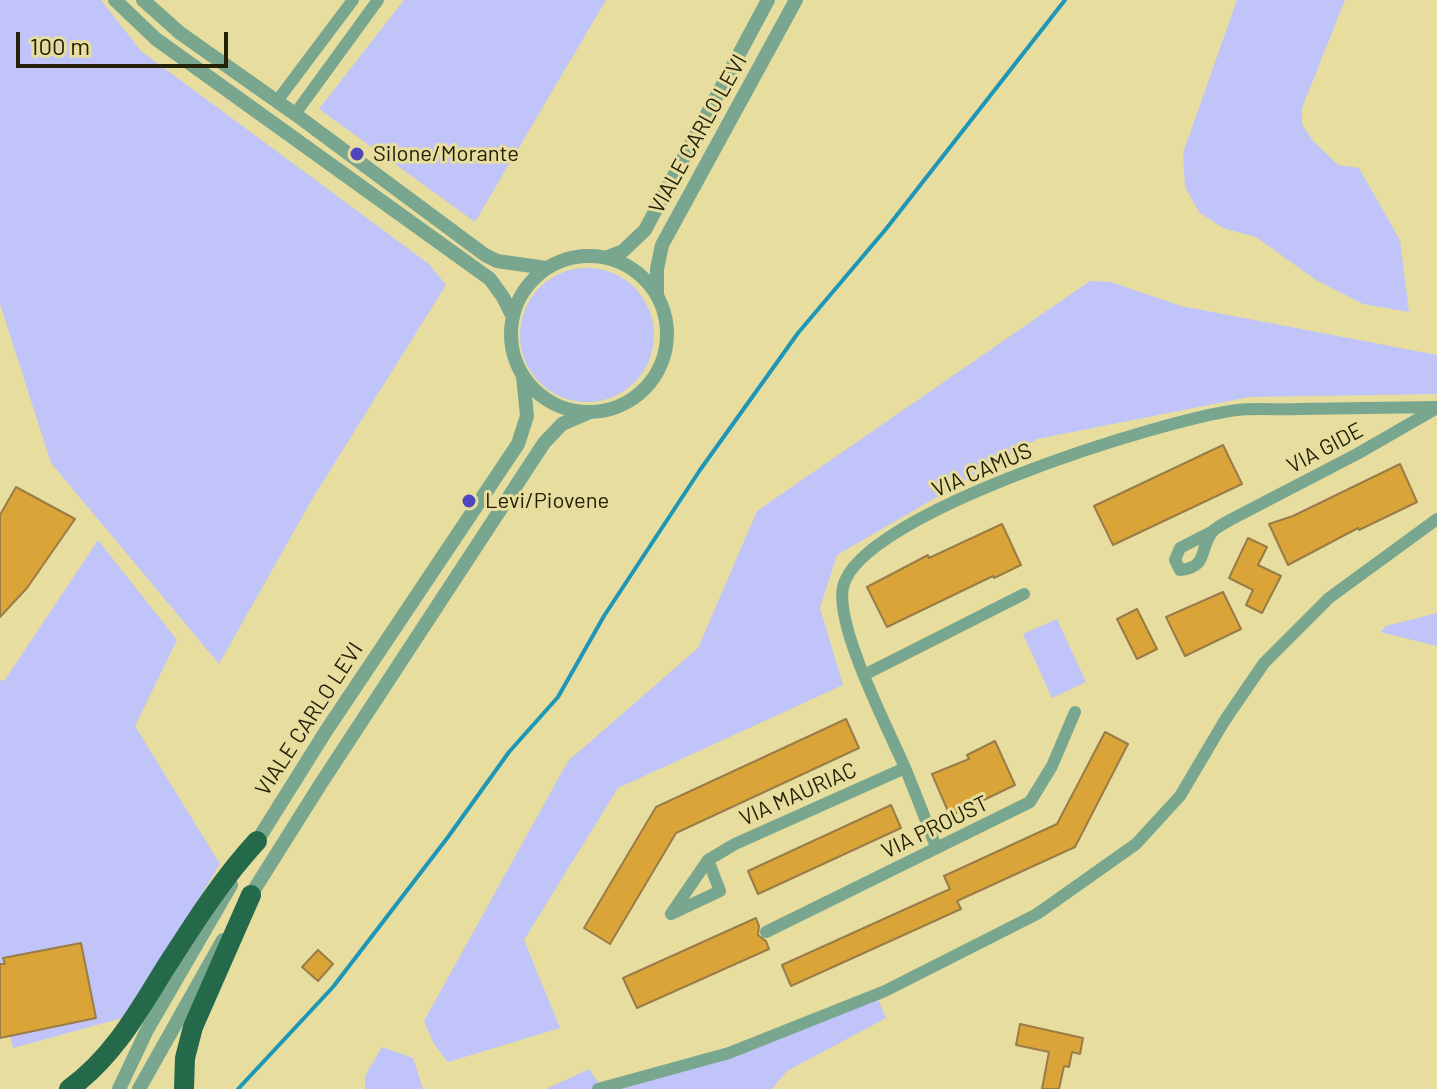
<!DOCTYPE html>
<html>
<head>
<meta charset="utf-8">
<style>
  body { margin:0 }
  #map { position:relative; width:1437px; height:1089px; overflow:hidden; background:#e6dd9f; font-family:Barlow,sans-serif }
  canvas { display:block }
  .scale { position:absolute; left:16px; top:32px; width:212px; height:36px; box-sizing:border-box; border:4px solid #252108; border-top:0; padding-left:10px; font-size:24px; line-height:28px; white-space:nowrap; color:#252108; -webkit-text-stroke:6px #e6dd9f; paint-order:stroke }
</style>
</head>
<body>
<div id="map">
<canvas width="1437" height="1089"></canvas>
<div class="scale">100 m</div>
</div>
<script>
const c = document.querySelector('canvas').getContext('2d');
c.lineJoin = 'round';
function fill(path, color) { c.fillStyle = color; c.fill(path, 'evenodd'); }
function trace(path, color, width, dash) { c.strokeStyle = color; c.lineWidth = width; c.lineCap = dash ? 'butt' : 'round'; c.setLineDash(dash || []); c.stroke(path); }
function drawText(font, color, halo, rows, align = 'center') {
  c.font = font + ' Barlow,sans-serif'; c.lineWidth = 6; c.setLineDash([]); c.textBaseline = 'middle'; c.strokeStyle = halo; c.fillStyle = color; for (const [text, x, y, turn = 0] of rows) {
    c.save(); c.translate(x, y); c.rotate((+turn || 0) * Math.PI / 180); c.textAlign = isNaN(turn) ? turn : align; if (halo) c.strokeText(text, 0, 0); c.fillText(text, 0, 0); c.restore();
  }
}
const green = new Path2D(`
  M0 0H101L141 51 429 264 446 285 314 496 219 664 51 463 0 304Z
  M404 0H606L475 222 319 109Z
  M1237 0H1345L1302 108V124L1313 141 1338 165 1359 168 1400 240 1409 312 1363 304 1316 280 1256 237 1223 228 1199 212 1185 187 1183 153Z
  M520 335a67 67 0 1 1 134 0a67 67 0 1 1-134 0Z
  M1090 281 1111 282 1181 306 1437 355V394L1249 397 1037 439 837 555 820 608 843 685 618 788 524 940 560 1028 448 1062 434 1044 424 1021 568 761 698 648 757 511Z
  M98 540 177 640 135 726 220 864 126 1017 13 1048 0 993V680L4 681Z
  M1437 613V646L1380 632 1386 626Z
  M1057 619 1086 682 1052 698 1023 634Z
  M876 995 886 1018 787 1071 772 1089H546L589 1069 602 1088 690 1063Z
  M382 1047 413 1058 423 1089H365V1076Z`);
const stream = new Path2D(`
  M238 1089 333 987 448 837 509 752 558 697 604 616 700 470 798 333 886 229 1065 0`);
const building = new Path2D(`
  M1223 445 1242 484 1113 545 1094 506Z
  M1400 464 1417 502 1359 530 1358 528 1288 565 1269 524 1293 516Z
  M16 487 75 519 27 588 0 617V515Z
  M1002 524 1021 565 994 578 993 576 887 627 867 587 928 555 929 558Z
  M1248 538 1267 547 1258 565 1281 576 1262 613 1246 605 1253 590 1229 578Z
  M1223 592 1241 629 1185 656 1166 617Z
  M1137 609 1157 649 1137 659 1117 619Z
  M846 719 859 748 676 833 610 944 584 928 656 807Z
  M1105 732 1128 744 1075 847 957 901 961 909 791 986 782 965 950 889 944 876 1057 824Z
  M995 741 1015 785 950 816 932 774 969 759 967 755Z
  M891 805 901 828 758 894 748 871Z
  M756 918 759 926 758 935 766 941 769 949 637 1008 623 978Z
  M81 943 96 1018 0 1038V964H5L3 958Z
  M318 950 333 964 318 981 302 967Z
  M1020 1024 1083 1038 1080 1054 1072 1052 1069 1067 1064 1066 1059 1089H1042L1049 1052 1016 1045Z`);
const minor = new Path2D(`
  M277 101 353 0
  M295 114 378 0
  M1213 531 1180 548 1175 560 1180 570C1209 568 1199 547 1213 531 1217 527 1225 523 1230 520L1357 454 1437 408
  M864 675 1024 594
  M936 847C926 821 916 794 905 768 888 728 835 627 843 587 859 513 1165 419 1237 410 1257 408 1278 410 1298 409 1344 408 1391 408 1437 407
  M708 860 720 891 671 914 708 860 735 844 905 768
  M766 932 1030 802 1052 766 1075 712
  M598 1089 729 1053 885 991 1037 914 1136 844 1180 796 1225 720 1264 663 1329 598 1437 519`);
const tertiary = new Path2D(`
  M115 0 156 39 490 279 503 297 513 317
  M143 0 180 33 295 114 485 255 497 261 546 268
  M511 334a78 78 0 1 1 156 0a78 78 0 1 1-156 0Z
  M608 257 623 251 645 230 768 0
  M657 294V269L662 245 796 0
  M254 846 326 731 518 444 527 416 523 376
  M247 901 320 785 544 443 562 424 590 412
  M119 1089 147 1030 231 885
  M139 1089 223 940`);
const trunk = new Path2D(`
  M69 1089C112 1058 137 1014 164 970 193 925 221 880 257 841
  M184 1089 185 1058 193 1027 251 895`);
const markers = [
  [357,154,8,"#4f46bd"],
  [469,501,8,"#4f46bd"]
];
const streetNames = [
  ["VIALE CARLO LEVI",698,134,-61],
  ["VIA GIDE",1325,448,-28],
  ["VIA CAMUS",982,470,-23],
  ["VIALE CARLO LEVI",309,719,-57],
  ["VIA MAURIAC",798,794,-24],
  ["VIA PROUST",935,827,-26]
];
const poiNames = [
  ["Silone/Morante",373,154],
  ["Levi/Piovene",485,501]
];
fill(green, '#c0c4f9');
trace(stream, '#1e97b6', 4);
fill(building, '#daa439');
trace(building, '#9a7c47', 2);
trace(minor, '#79a68e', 12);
trace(tertiary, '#79a68e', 14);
trace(trunk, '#246a4a', 20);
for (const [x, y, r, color] of markers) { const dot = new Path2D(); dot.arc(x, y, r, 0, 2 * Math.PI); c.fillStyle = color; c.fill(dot); trace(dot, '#e6dd9f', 3); }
drawText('22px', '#252108', '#e6dd9f', streetNames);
drawText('22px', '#252108', '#e6dd9f', poiNames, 'left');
</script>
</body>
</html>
